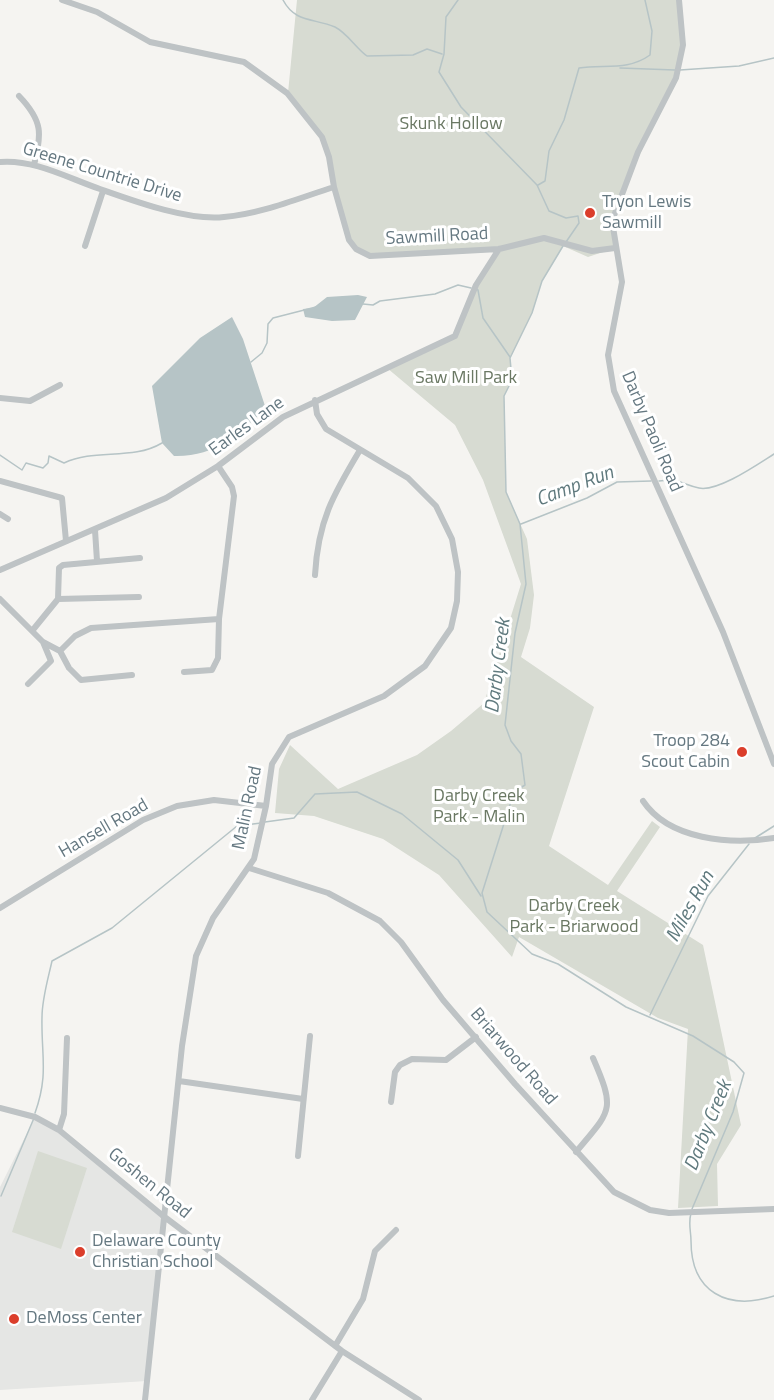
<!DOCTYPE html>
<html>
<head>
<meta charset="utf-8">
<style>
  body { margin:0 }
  canvas { display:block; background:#f5f4f1 }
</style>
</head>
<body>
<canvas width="774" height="1400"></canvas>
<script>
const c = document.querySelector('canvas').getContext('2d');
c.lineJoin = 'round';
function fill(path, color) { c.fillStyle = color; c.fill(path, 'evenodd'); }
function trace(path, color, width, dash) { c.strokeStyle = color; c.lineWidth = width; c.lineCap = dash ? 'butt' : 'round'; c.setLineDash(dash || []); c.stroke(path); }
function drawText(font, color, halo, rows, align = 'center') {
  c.font = font + ' "Titillium Web",sans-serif'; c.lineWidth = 6; c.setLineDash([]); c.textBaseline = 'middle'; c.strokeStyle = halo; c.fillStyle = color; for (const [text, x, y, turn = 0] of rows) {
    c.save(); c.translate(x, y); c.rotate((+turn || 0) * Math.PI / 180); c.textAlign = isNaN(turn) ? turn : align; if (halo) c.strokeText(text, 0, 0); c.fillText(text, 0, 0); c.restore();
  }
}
const built = new Path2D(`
  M35 1117 46 1123 162 1215 147 1381 0 1390V1187Z`);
const green = new Path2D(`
  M297 0H679L683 45 676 78 614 209 615 248 588 257 563 246 542 281 532 313 510 358 512 380 504 396 506 492 527 539 534 595 530 628 521 657 594 707 549 846 608 885 652 821 660 827 617 891 703 945 741 1125 717 1164 718 1206 678 1208 688 1029 658 1018 519 937 512 957 439 875 383 839 314 816 275 813 279 769 290 745 338 789 417 755 451 731 484 703 521 584 483 480 455 425 387 368 455 336 464 312 498 249 370 256 356 249 349 240 322 137 288 93Z
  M38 1151 87 1168 61 1249 12 1232Z`);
const water = new Path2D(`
  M358 295 367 297 355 320 332 321 305 317 303 309 313 308 327 297Z
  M232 317 243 339 266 409C236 435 216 457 174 456L162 443 152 386 200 338Z`);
const stream = new Path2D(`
  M283 0C295 23 314 18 335 27 347 33 356 48 367 56L413 55 427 49 442 54
  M458 0 446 17 444 54 439 72 461 107 537 185 549 211 566 218 578 216 579 223 566 242
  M620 68 675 70
  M680 70 739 66 774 58
  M538 185 545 181 549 151 564 120 579 68C604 64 628 71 650 55L652 31 645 0
  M563 246 542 281 532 313 510 358 512 380 504 396 506 492 520 524 526 584 515 633 505 725 511 741 521 754 525 785 514 792 482 893 487 912 532 954 558 964 626 1007 693 1036 734 1062 744 1073 733 1112 692 1209
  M476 289 478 290 483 318 510 357
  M363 304 373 305 380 301 435 294 458 285 471 288
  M251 362 262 353 267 343 268 324 273 318 316 307
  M0 455 22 470 26 463 43 468 48 463 49 456 64 463C95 448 132 461 162 443
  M659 481C679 478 681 484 699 488 718 492 758 464 774 454
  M521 524 587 498 617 482 651 481
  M265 822 294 818 315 794 357 792 402 814 458 860 481 896
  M755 838 774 826
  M650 1015 708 896 749 844
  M35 1113C49 1074 41 1055 42 1017 42 999 48 979 52 961L112 928 237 826 261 823
  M1 1196 34 1118
  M691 1213C688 1224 691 1231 691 1241 691 1292 727 1311 774 1296`);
const minor = new Path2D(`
  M62 0 97 12 150 42 244 62 287 93 322 137 329 157 334 187 349 240 356 249 370 256 499 249 544 238 592 251 615 248
  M679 0 683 45 676 78 638 152 612 221 622 282 608 355 614 391 723 632 774 764
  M19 96C43 121 42 134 34 165
  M0 162C34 159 68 178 100 189 134 201 188 221 224 217 261 214 299 198 334 187
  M85 246 103 191
  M0 398 30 401 60 385
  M0 481 62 498 66 541
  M0 514 8 519
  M95 530 97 561
  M0 570 166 498 218 466 283 417 455 336 476 285 499 249
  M315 575C318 521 333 495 360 450
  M0 599 43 642 60 651 69 668 81 680 132 675
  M58 599 139 597
  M32 631 58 599 59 568 63 565 140 558
  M60 651 75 636 91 628 219 619
  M184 672 212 670 218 658 219 619 234 496 232 487 218 466
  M28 684 51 661 43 642
  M643 801C669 840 731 845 774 838
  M249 868 328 893 380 921 401 942 443 1000 515 1084 614 1192 650 1210 669 1213 774 1209
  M0 908 143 820 177 806 214 800 266 806
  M179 1081 303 1099
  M391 1102 395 1072 400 1065 412 1059 446 1060 476 1037
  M0 1108 35 1117 59 1130 162 1215 342 1351 419 1400
  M59 1130 64 1114 67 1038
  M576 1152C611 1110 616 1111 593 1058
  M298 1156 310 1036
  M335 1346 363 1299 375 1251 396 1230
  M145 1400 182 1046 196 956 213 918 254 859 266 806 272 764 289 737 384 696 425 666 451 628 457 601 458 572 452 539 436 506 408 478 326 429 317 414 315 400
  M312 1400 342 1351`);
const markers = [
  [590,213,6,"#db3e2b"],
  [742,752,6,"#db3e2b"],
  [80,1252,6,"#db3e2b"],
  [14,1319,6,"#db3e2b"]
];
const parkNames = [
  ["Skunk Hollow",451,125],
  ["Saw Mill Park",466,379],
  ["Darby Creek",479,797],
  ["Park - Malin",479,818],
  ["Darby Creek",574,907],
  ["Park - Briarwood",574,928]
];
const streetNames = [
  ["Greene Countrie Drive",102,173,17],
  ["Sawmill Road",437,237,-3],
  ["Earles Lane",247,427,-36],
  ["Darby Paoli Road",651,432,67],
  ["Malin Road",248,808,-78],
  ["Hansell Road",104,829,-30],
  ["Briarwood Road",513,1057,49],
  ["Goshen Road",149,1184,39]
];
const poiNames = [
  ["Tryon Lewis",602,203],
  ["Sawmill",602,224],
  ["Troop 284",730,742,"right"],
  ["Scout Cabin",730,763,"right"],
  ["Delaware County",92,1242],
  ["Christian School",92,1263],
  ["DeMoss Center",26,1319]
];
const waterNames = [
  ["Camp Run",575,487,-21],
  ["Darby Creek",499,666,-83],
  ["Miles Run",691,907,-61],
  ["Darby Creek",709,1126,-68]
];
fill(built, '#e5e6e4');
fill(green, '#d7dbd2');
fill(water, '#b6c4c6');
trace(stream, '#b6c4c6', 1.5);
trace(minor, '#bec3c5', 6);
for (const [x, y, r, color] of markers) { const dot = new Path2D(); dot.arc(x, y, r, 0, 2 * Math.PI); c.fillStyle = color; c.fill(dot); trace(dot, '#fff', 2); }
drawText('18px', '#6a7863', '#fff', parkNames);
drawText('18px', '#657881', '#fff', streetNames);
drawText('18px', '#657881', '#fff', poiNames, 'left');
drawText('italic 20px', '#607a7e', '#fff', waterNames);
</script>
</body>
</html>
